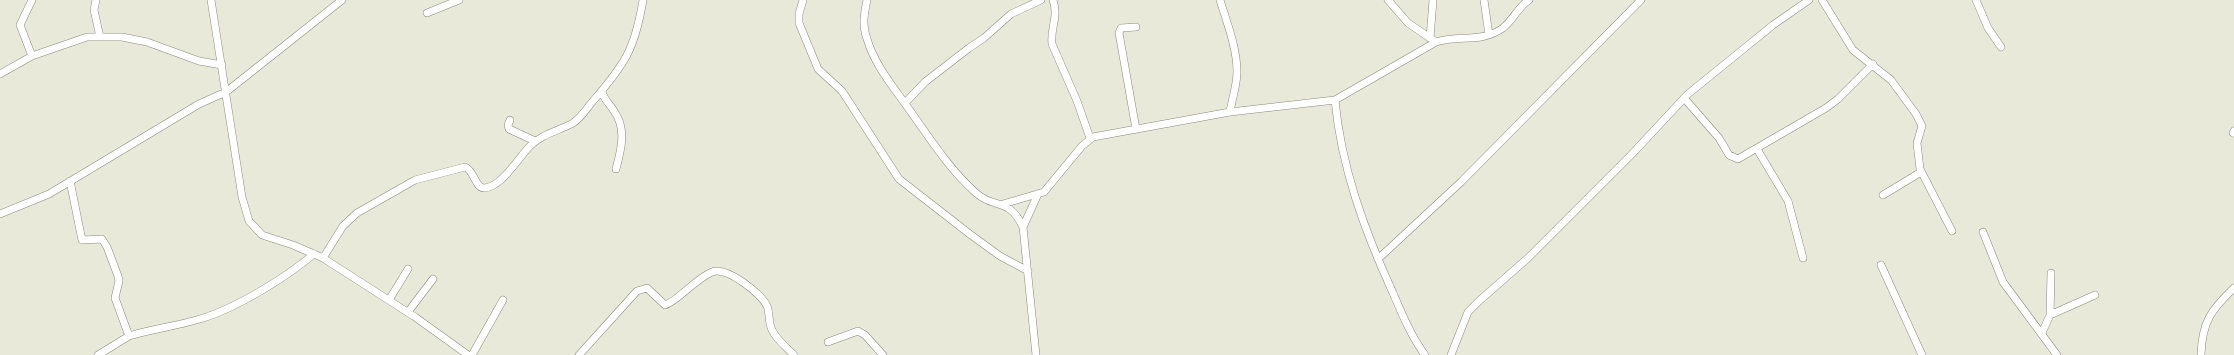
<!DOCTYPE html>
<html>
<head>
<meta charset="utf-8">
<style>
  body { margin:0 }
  canvas { display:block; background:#e9e9da }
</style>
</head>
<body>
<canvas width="2234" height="355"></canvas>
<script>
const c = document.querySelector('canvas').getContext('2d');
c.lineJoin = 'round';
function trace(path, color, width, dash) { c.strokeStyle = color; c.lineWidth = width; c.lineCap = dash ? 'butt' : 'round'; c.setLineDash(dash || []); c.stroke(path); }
const minor = new Path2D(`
  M32 0 20 25 32 56 87 37H122L147 42 199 61 222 65
  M96 0 94 10 100 37
  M211 0 242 197 249 221 262 235 293 245 323 258 415 317 468 355
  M803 0 799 14V23L818 69 842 91 899 179 971 235 1000 256 1028 271
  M867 0C864 14 862 26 867 39 875 66 895 89 911 112 931 140 950 170 976 193 995 210 1008 196 1023 227L1036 355
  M1053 0C1059 18 1050 27 1052 44L1077 101 1090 138
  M1388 0 1408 23 1436 42
  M1484 0 1489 35
  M1822 0 1853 50 1891 80 1916 114 1922 126 1917 143 1920 169 1952 231
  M1976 0 1988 28 2001 47
  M427 13 459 0
  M1136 27 1121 28 1119 33 1136 129
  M1430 38 1433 0
  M0 74 32 56
  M602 91C603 99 610 104 614 111 627 129 621 150 616 169
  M1684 98 1719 138 1729 155 1738 159 1826 108 1838 99 1873 64
  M1335 100 1436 42C1459 34 1480 44 1503 28 1513 20 1518 7 1529 0
  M905 103 925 82 969 48 984 38 1011 14 1041 0
  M1230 112 1335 100C1341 167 1365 232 1393 293 1402 314 1411 336 1425 355
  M510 120 508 125 509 129 535 141
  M2233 133 2234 131
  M1757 149 1788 201 1803 258
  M70 181 82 240 102 239 107 247 118 276 119 281 115 298 129 336 98 355
  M1883 195 1921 172
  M1003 204 1044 192 1082 146 1093 137 1230 112C1232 99 1237 85 1237 72 1237 48 1227 23 1220 0
  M0 214 49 194 199 104 226 92 342 0
  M1023 227 1038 194
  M1983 232 2003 282 2057 355
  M323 258 343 226 357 213 415 180 465 167C474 170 475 188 484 188 501 188 519 157 530 146 542 134 558 131 573 123 581 118 587 108 593 101 625 64 635 49 643 0
  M1378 259 1461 182 1641 0
  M1881 265 1922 355
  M389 300 408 269
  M408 312 433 279
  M2050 315 2095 295
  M2042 333 2050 315 2051 273
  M129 336C152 329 177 326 200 319 237 308 285 278 314 254
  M828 342 858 331 865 335 883 355
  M472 355 503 300
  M579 355 637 291 647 288 665 305C678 301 695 279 712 272 726 266 761 293 767 306 770 313 768 322 772 330 776 339 787 348 794 355
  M1451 355 1468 312 1479 301 1528 258 1632 154 1688 94 1773 25 1809 0
  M2201 355C2202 322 2211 310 2234 288`);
trace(minor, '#8a8a7d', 8);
trace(minor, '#fff', 7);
</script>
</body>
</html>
